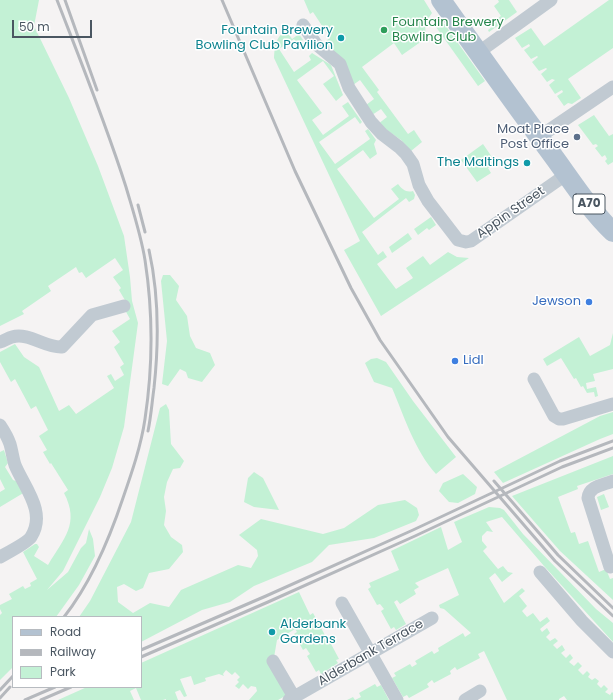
<!DOCTYPE html>
<html>
<head>
<meta charset="utf-8">
<style>
  body { margin:0 }
  #map { position:relative; width:613px; height:700px; overflow:hidden; background:#f5f3f3; font-family:Poppins,sans-serif }
  canvas { display:block }
  .legend { position:absolute; left:12px; top:616px; width:130px; height:72px; box-sizing:border-box; background:#fff; border:1px solid #b7bbc0; margin:0; padding:5px 7px; list-style:none; font-size:12px; color:#4a5661 }
  .legend li { display:flex; align-items:center; gap:8px; height:20px }
  .legend b { width:20px; border:1px solid #b7bbc0 }
  .scale { position:absolute; left:12px; top:20px; width:80px; height:18px; box-sizing:border-box; border:2px solid #4a5661; border-top:0; padding-left:5px; font-size:12px; line-height:14px; white-space:nowrap; color:#4a5661; -webkit-text-stroke:3px #fff; paint-order:stroke }
</style>
</head>
<body>
<div id="map">
<canvas width="613" height="700"></canvas>
<ul class="legend">
<li><b style="height:5px;background:#b3c2d1"></b>Road</li>
<li><b style="height:5px;background:#b5b8bd"></b>Railway</li>
<li><b style="height:11px;background:#c3f1d5"></b>Park</li>
</ul>
<div class="scale">50 m</div>
</div>
<script>
const c = document.querySelector('canvas').getContext('2d');
c.lineJoin = 'round';
function fill(path, color) { c.fillStyle = color; c.fill(path, 'evenodd'); }
function trace(path, color, width, dash) { c.strokeStyle = color; c.lineWidth = width; c.lineCap = dash ? 'butt' : 'round'; c.setLineDash(dash || []); c.stroke(path); }
function drawText(font, color, halo, rows, align = 'center') {
  c.font = font + ' Poppins,sans-serif'; c.lineWidth = 3; c.setLineDash([]); c.textBaseline = 'middle'; c.strokeStyle = halo; c.fillStyle = color; for (const [text, x, y, turn = 0] of rows) {
    c.save(); c.translate(x, y); c.rotate((+turn || 0) * Math.PI / 180); c.textAlign = isNaN(turn) ? turn : align; if (halo) c.strokeText(text, 0, 0); c.fillText(text, 0, 0); c.restore();
  }
}
const green = new Path2D(`
  M0 0H39L34 26 69 98 98 166 124 236 130 277 132 301 138 323 124 427 112 468 100 497 63 571 47 590 68 572 81 548 86 543 89 529 93 539 95 556 79 585 56 617H13V667L0 680V615L2 613 0 609V605L12 599 9 594 23 586 25 589 31 586 30 583 37 579 23 552 35 544H37L39 547 34 556 48 565C64 538 80 524 64 493L68 490 51 463 50 464 43 452 47 450 39 436 48 430 36 406 31 409 15 379 11 382 0 362V352L15 344 24 357 39 367 59 411 69 405 76 414 114 388 107 376 111 374 115 381 124 375 120 367 124 364 114 347 120 342 112 331 130 319 125 310 129 307 119 290 121 288 113 277 123 270 115 258 86 278 82 272 79 273 76 267 48 286 51 291 22 311 24 314 0 326Z
  M304 0H424L432 13C427 20 424 25 426 34L421 38 422 41 402 55 394 43 362 67 379 90 377 92 408 134 414 130 422 142 411 151 401 140 378 124 387 117 381 109 372 115 366 105 374 99 360 80 353 85 323 43 330 38 313 12 310 14Z
  M498 0H509L517 12 489 32 488 30 496 24 494 21 501 16 494 6 499 2Z
  M609 0H613V48L568 79 581 98 572 104 568 103 564 106 557 96 563 92 562 90 555 94 549 85 555 80 552 79 547 82 541 74 547 69 546 68 539 71 532 62 538 57 537 56 531 59 524 50 530 46 529 44 522 48 515 38 531 28 544 46Z
  M443 22 485 81 478 86 436 27Z
  M286 30 292 39 299 34 303 40 297 44 294 39 279 49 294 72 311 60 309 56 312 53 331 65 343 95 336 101 323 84 334 76 323 61 297 80 322 113 312 120 323 135 349 116 342 106 348 102 362 122 360 124 355 117 319 142 335 164 370 139 365 131 368 129 376 140 374 144 377 154 370 159 363 150 337 169 374 218 399 199 391 189 398 184C402 189 406 193 413 191L415 195 414 199 409 202 406 198 362 232 378 255 383 251 387 257 377 264 396 289 413 278 406 268 423 256 430 265 448 252 457 257 469 258 381 316 344 250 360 241 274 58C275 45 275 39 286 30Z
  M594 115 609 136 613 134V162L608 165 605 161 607 159 605 155 602 157 595 148 598 146 596 144 593 145 578 125Z
  M483 144 496 163 488 168 491 173 477 182 461 160Z
  M431 217 436 225 429 230 427 228 418 235 414 229Z
  M408 233 412 239 392 253 389 247Z
  M163 275H170L179 286 176 300 187 316 190 336 196 348 210 353 215 365 202 382 188 378 186 372 180 369 168 386 162 384 167 341 161 281Z
  M613 333V369L593 374 595 381 586 383 587 389 596 387 598 396 595 397 594 392 587 393 583 386 581 387 576 378 574 379 561 358 547 366 543 359 579 337 590 356 610 345Z
  M377 358 386 362 413 401 456 457 436 474C415 451 404 416 392 388L374 382 365 363 371 359Z
  M166 404 169 410 171 444 184 461 180 468 173 469 167 482 164 497 166 511 164 525 171 537 182 545 183 552 169 569 149 573 143 588 136 591 124 584 117 587 118 602 133 613 150 603 169 607 181 590 238 565 251 568 258 556 257 550 239 535 261 519 323 534 344 528 378 505 405 500 417 508 419 515 416 521 374 538 329 545 312 562 254 586 230 602 202 610 141 642V617H79L90 601 131 522 160 408Z
  M613 412V434L600 439 503 483 494 472 600 416Z
  M4 450 8 463 5 467 13 480 16 481 25 492 0 507V492L5 489 0 479V452Z
  M613 456V474L577 486 578 489 558 497 571 533 575 532 579 544 588 541 599 572 606 569 610 579 613 578V600L560 551 512 496Z
  M254 472 263 478 279 510 254 507 244 502 248 478Z
  M463 474 477 487 475 494 458 503 449 502 439 491 443 483Z
  M604 494 609 507 601 510 597 497Z
  M489 507 500 508 504 510 523 534 596 609 613 623V642L544 566 502 517 486 522 493 532 487 531 482 536V541L487 547 483 551 498 569 503 566 508 572 513 573 502 582 495 573 489 578 504 603 522 588 525 591 519 596 527 606 522 611 527 617 533 613 540 622 547 617 550 621 540 629 542 632 547 628 550 633 546 637 550 641 555 638 558 641 553 645 557 649 562 645 565 650 561 653 566 658 570 654 573 658 569 662 574 666 578 662 582 666 578 670 583 675 587 671 590 674 588 677 592 680 595 678 599 681 597 684 601 688 604 685 608 689 605 692 610 695 612 692 613 693V700H567L564 696 559 699V700H507L484 651 478 654 480 658 457 670 455 667 450 671 451 674 434 683 432 680 427 684 429 687 409 698 407 695 403 697 392 678 396 676 394 673 410 664 412 667 417 664 415 661 432 651 434 654 439 651 438 648 463 633 465 637 471 633 444 609 440 608 439 605 459 595 448 568 415 583 419 587 414 590 416 594 400 604 397 600 394 602 406 624 396 630 394 627 391 629 381 611 384 609 380 604 377 605 368 589 371 587 369 583 399 570 391 551 441 527 448 550 462 542 454 522Z
  M299 592 310 615 313 613 326 637 324 638 327 644 330 642 339 659 336 660 338 663 321 674 319 670 316 672 307 656 310 654 306 648 303 650 294 634 297 632 295 629 277 640 272 669 287 695 278 700H249L257 691 256 687 251 686 248 689 243 684 239 689 235 686 239 682 237 680 240 677 235 672 232 675 226 670 223 674 224 676 219 674 205 678 206 681 194 685 191 676 180 679 187 696 184 697 180 690 175 692 178 700H166V699L163 700H141L136 688 130 691 134 700H58L87 687H141V663Z
  M375 684 377 687 381 685 389 700H347L353 697 355 700 361 697 359 693Z`);
const street = new Path2D(`
  M303 25 316 44 340 64 349 88 371 122 382 134 399 147 406 154 413 164 419 185 428 201 458 240 466 242 471 241 567 174
  M479 52 551 0
  M539 137 613 87
  M0 342C4 341 8 338 12 337 29 332 45 348 62 347L92 315 124 306
  M534 379 554 416 559 419H563L613 404
  M0 425C4 431 8 438 10 444 12 451 13 459 15 465 24 487 47 512 31 537 27 543 7 553 0 557
  M610 567 588 498C589 486 603 485 613 481
  M540 572 582 621 613 652
  M342 603 397 700
  M273 661 294 697
  M289 700 432 618
  M465 700 480 691`);
const primary = new Path2D(`
  M441 0C477 51 514 103 551 153 571 180 589 209 613 232`);
const rail = new Path2D(`
  M57 0C81 62 106 124 126 187 133 211 141 235 145 260 153 312 153 366 145 419 141 446 132 472 123 498 110 537 90 584 64 617
  M65 0 97 90
  M222 0 295 171 351 288 380 340 448 437 555 561 613 616
  M138 205 145 232
  M148 431C151 417 152 402 154 388 159 342 159 295 149 250
  M494 481 558 555 613 608
  M141 650 266 596 413 530 560 461 613 441
  M141 657 268 602 415 536 562 467 613 448
  M0 690 13 676
  M0 698 10 687
  M25 700 55 687
  M41 700 71 687`);
const markers = [
  [384,30,4,"#2e9e5b"],
  [341,38,4,"#0f9aa8"],
  [577,137,4,"#5c6f8a"],
  [527,163,4,"#0f9aa8"],
  [589,302,4,"#3f7fe0"],
  [455,361,4,"#3f7fe0"],
  [272,632,4,"#0f9aa8"]
];
const shields = [
  [589,204,32]
];
const shieldNames = [
  ["A70",589,204]
];
const leisureNames = [
  ["Fountain Brewery",392,23],
  ["Bowling Club",392,38]
];
const cultureNames = [
  ["Fountain Brewery",333,31],
  ["Bowling Club Pavilion",333,46],
  ["The Maltings",519,163],
  ["Alderbank",280,625,"left"],
  ["Gardens",280,640,"left"]
];
const serviceNames = [
  ["Moat Place",569,130],
  ["Post Office",569,145]
];
const streetNames = [
  ["Appin Street",511,213,-35],
  ["Alderbank Terrace",371,653,-30]
];
const shopNames = [
  ["Jewson",581,302],
  ["Lidl",463,361,"left"]
];
fill(green, '#c3f1d5');
trace(street, '#c1cad2', 13);
trace(primary, '#b3c2d1', 20);
trace(rail, '#b5b8bd', 3);
for (const [x, y, r, color] of markers) { const dot = new Path2D(); dot.arc(x, y, r, 0, 2 * Math.PI); c.fillStyle = color; c.fill(dot); trace(dot, '#fff', 1.5); }
for (const [x, y, w] of shields) { const box = new Path2D(); box.roundRect(x - w / 2, y - 10, w, 20, 3); c.fillStyle = '#fff'; c.fill(box); trace(box, '#4a5661', 1); }
drawText('bold 12px', '#4a5661', null, shieldNames);
drawText('13px', '#27864d', '#fff', leisureNames, 'left');
drawText('13px', '#0d838f', '#fff', cultureNames, 'right');
drawText('13px', '#4e5e75', '#fff', serviceNames, 'right');
drawText('13px', '#4a5661', '#fff', streetNames);
drawText('13px', '#366cbe', '#fff', shopNames, 'right');
</script>
</body>
</html>
